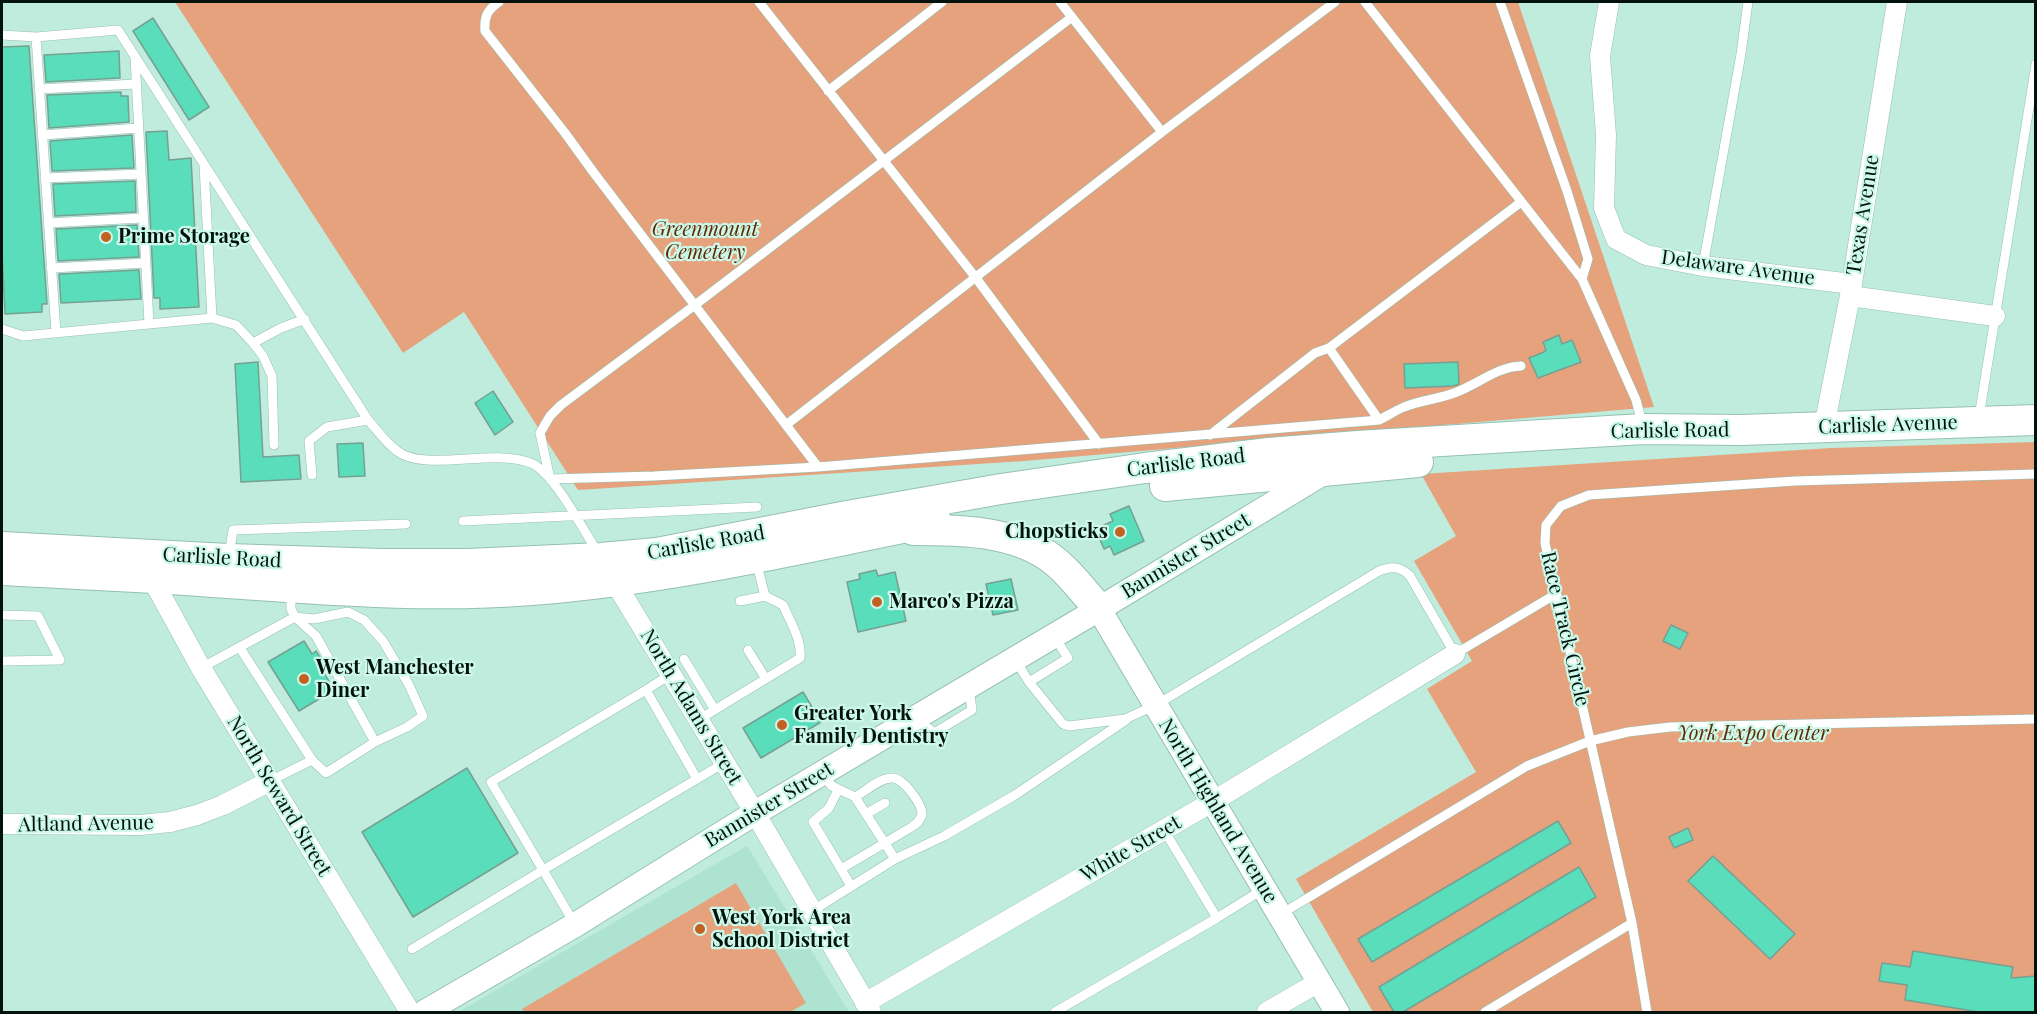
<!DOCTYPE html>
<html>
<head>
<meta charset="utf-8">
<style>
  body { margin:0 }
  #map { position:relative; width:2037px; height:1014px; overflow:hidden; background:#c0ecdd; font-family:"Playfair Display",serif }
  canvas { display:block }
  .frame { position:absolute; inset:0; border:3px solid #03120d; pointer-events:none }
</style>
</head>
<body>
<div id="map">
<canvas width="2037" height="1014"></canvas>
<div class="frame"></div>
</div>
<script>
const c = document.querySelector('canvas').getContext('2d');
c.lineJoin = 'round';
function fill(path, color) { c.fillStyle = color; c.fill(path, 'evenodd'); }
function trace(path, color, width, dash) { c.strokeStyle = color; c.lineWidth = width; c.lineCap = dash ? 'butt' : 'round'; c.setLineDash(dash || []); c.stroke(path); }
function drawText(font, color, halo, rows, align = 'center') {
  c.font = font + ' "Playfair Display",serif'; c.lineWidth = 4.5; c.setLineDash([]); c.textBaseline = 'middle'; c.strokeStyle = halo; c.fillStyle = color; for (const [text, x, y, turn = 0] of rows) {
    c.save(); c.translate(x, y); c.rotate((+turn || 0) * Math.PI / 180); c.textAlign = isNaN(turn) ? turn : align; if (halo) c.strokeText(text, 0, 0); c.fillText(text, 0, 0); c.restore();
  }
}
const built = new Path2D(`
  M747 846 849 1012H458Z`);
const green = new Path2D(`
  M175 2H1518L1654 407 1024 461 578 490 464 312 403 353Z
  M2035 442V1012H1373L1296 879 1476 772 1427 689 1472 661 1414 561 1456 536 1421 474 1831 448Z
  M736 883 806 1003 790 1012H524L522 1009Z`);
const building = new Path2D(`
  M153 18 209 107 189 120 133 31Z
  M29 46 47 304H42V312L5 314 2 253V47Z
  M119 51 120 78 46 82 44 55Z
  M121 92V96H128L129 122 49 128 47 95Z
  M167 131 169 160 191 158 199 307 160 309V298H154L146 132Z
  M132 135 134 168 52 171 50 141Z
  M135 181 136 212 55 216 53 184Z
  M137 225 139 257 58 261 56 229Z
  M139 270 141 299 61 303 59 274Z
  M1559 335 1562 344 1572 340 1581 362 1538 378 1529 358 1544 352 1546 350 1543 342Z
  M258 362 263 457 299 455 301 479 241 482 235 364Z
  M1458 362 1459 384 1453 386 1405 388 1404 364Z
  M493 391 513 422 495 435 475 403Z
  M363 443 365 476 339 477 337 444Z
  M1129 506 1144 541 1114 555 1110 546 1104 549 1097 533 1104 530 1102 526 1113 521 1110 514Z
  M876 570 878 576 895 572 906 621 858 632 847 582 860 579 859 574Z
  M1011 579 1018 610 993 615 986 584Z
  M1671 625 1688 633 1680 649 1663 641Z
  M304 641 312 654 316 651 326 667 322 669 334 690 299 711 268 662Z
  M803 692 821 722 761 758 743 728Z
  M467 768 518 853 413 917 362 832Z
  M1558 821 1571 843 1372 962 1358 939Z
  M1688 828 1693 840 1674 848 1669 837Z
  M1713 856 1795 934 1770 959 1688 881Z
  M1579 867 1596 897 1403 1012H1394L1379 987Z
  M1913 951 2013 967 2011 978 2036 976V1012H1979L1905 1000 1907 985 1879 981 1882 963 1910 967Z`);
const service = new Path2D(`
  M499 2C487 10 484 17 485 31L565 133 594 173 818 467 1379 420 1329 348 1521 202
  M759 2 976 278 1099 444
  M1060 2 1162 132 1335 2
  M1365 2 1582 279 1636 400 1642 423
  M1500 2 1567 191 1588 259 1582 279
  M2 35 36 37 118 30 368 420C377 430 386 443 397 451 425 473 498 447 533 464 555 475 584 531 598 553
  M36 37 56 333
  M135 57 149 324
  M39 89 136 84
  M828 91 942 2
  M42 135 138 128
  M204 165 212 318
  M45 178 141 174
  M48 223 143 218
  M1703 266 1741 54 1748 2
  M51 268 146 263
  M2 329 23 336 212 318 236 325 253 343 281 328 305 319
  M253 343 263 356 272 376 274 445
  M1979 417 2036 64
  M1379 420C1387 416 1395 411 1404 407 1421 400 1440 399 1457 392 1480 383 1497 367 1521 366
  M786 425 1162 132
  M1210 435 1315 353 1329 348
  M818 467 654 476 550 479 540 433 550 416 561 405 695 305 1072 17
  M312 475 309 441 327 427 368 420
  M463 521 757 507
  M229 556 233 530 406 524
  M291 591V609L295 617 316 636 375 742
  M740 601 765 596 756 561
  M2 615 38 616 60 660 2 661
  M240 648 312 760
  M748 650 766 679
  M684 659 715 710
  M1016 661 1029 682 1068 658 1054 636
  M201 668 295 617 314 619 348 612 364 620 383 641 409 685 423 716 407 727 375 742 326 773 312 760 270 781
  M671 674 646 690 697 779
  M1029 682 1063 724 1069 726 1125 719 1156 705 1379 571C1392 566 1400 566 1410 576L1455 654 1556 594
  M917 719 934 733 972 710 969 689
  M698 720 800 658C802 640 790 621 783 605L765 596
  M838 790 829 808 813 822 851 886
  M866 814 885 803
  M1164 830 1217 918
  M895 859 944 836 1015 795 1126 720
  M841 869 910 828C915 825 921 821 922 814 922 804 904 779 893 778 881 777 866 791 855 797
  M812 911 895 859 855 797 832 786 822 774
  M1281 914 1527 766 1590 741 1628 732 1670 727 2036 719
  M574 923 543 870 724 763
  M412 949 543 870 491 782 646 690
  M1055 1012 1217 918 1262 890
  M1485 1012 1632 923
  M1647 1012 1632 923 1545 543 1546 525 1561 506 1589 495 1795 481 2036 474`);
const minor = new Path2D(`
  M1609 2 1600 56 1606 135 1604 208 1616 239 1646 255 1703 266 1852 284
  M1850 296 1995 316
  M1824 427 1850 296 1897 2
  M610 574 755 813 871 1012
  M151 577 201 668 410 1012
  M2 824 140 825 170 822 197 815 223 805 270 781
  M865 1003 1212 802 1455 654
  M1267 1012 1319 982`);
const tertiary = new Path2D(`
  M1099 609 1337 1012
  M425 1012 575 925 755 813 1099 609 1325 472`);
const primary = new Path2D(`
  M1165 486 1418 462
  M913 530C957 530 1009 530 1048 556 1068 570 1083 591 1099 609
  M2 547 228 559 382 564H468L601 558 657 553 842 517 1001 489 1145 468 1269 453 1358 446 1643 429 1741 430 2036 420
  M2 570C77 574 153 577 228 583 329 590 430 598 531 590 668 580 802 548 936 521`);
const markers = [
  [106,237,6,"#c26121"],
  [1120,532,6,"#c26121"],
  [877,602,6,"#c26121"],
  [304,679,6,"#c26121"],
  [782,725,6,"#c26121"],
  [700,929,6,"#c26121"]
];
const streetNames = [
  ["Texas Avenue",1863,215,-81],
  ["Delaware Avenue",1738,268,8],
  ["Carlisle Avenue",1888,425,-2],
  ["Carlisle Road",1670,431,-1],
  ["Carlisle Road",1186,463,-7],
  ["Carlisle Road",706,543,-10],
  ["Bannister Street",1186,556,-31],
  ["Carlisle Road",222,558,3],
  ["Race Track Circle",1565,629,77],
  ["North Adams Street",691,707,59],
  ["North Seward Street",279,796,59],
  ["Bannister Street",769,805,-31],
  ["North Highland Avenue",1218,811,59],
  ["Altland Avenue",86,824,-1],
  ["White Street",1131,849,-30]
];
const parkNames = [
  ["Greenmount",705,230],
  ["Cemetery",705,253],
  ["York Expo Center",1753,734]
];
const poiNames = [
  ["Prime Storage",118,237],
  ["Chopsticks",1108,532,"right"],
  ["Marco's Pizza",889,602],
  ["West Manchester",316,668],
  ["Diner",316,691],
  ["Greater York",794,714],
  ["Family Dentistry",794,737],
  ["West York Area",712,918],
  ["School District",712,941]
];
fill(built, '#aee2d1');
fill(green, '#e5a27d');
fill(building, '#59ddbb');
trace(building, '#76a092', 1.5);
trace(service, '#95c0b2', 10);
trace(minor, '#95c0b2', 21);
trace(tertiary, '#95c0b2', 26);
trace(primary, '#95c0b2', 32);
trace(service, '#fff', 9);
trace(minor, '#fff', 20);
trace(tertiary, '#fff', 24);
trace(primary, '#fff', 30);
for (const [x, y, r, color] of markers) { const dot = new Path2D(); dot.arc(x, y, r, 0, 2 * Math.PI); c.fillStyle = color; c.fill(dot); trace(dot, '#ccf9ea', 2); }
drawText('20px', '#03120d', '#ccf9ea', streetNames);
drawText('italic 20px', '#602800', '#ccf9ea', parkNames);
drawText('bold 20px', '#03120d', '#ccf9ea', poiNames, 'left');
</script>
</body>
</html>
